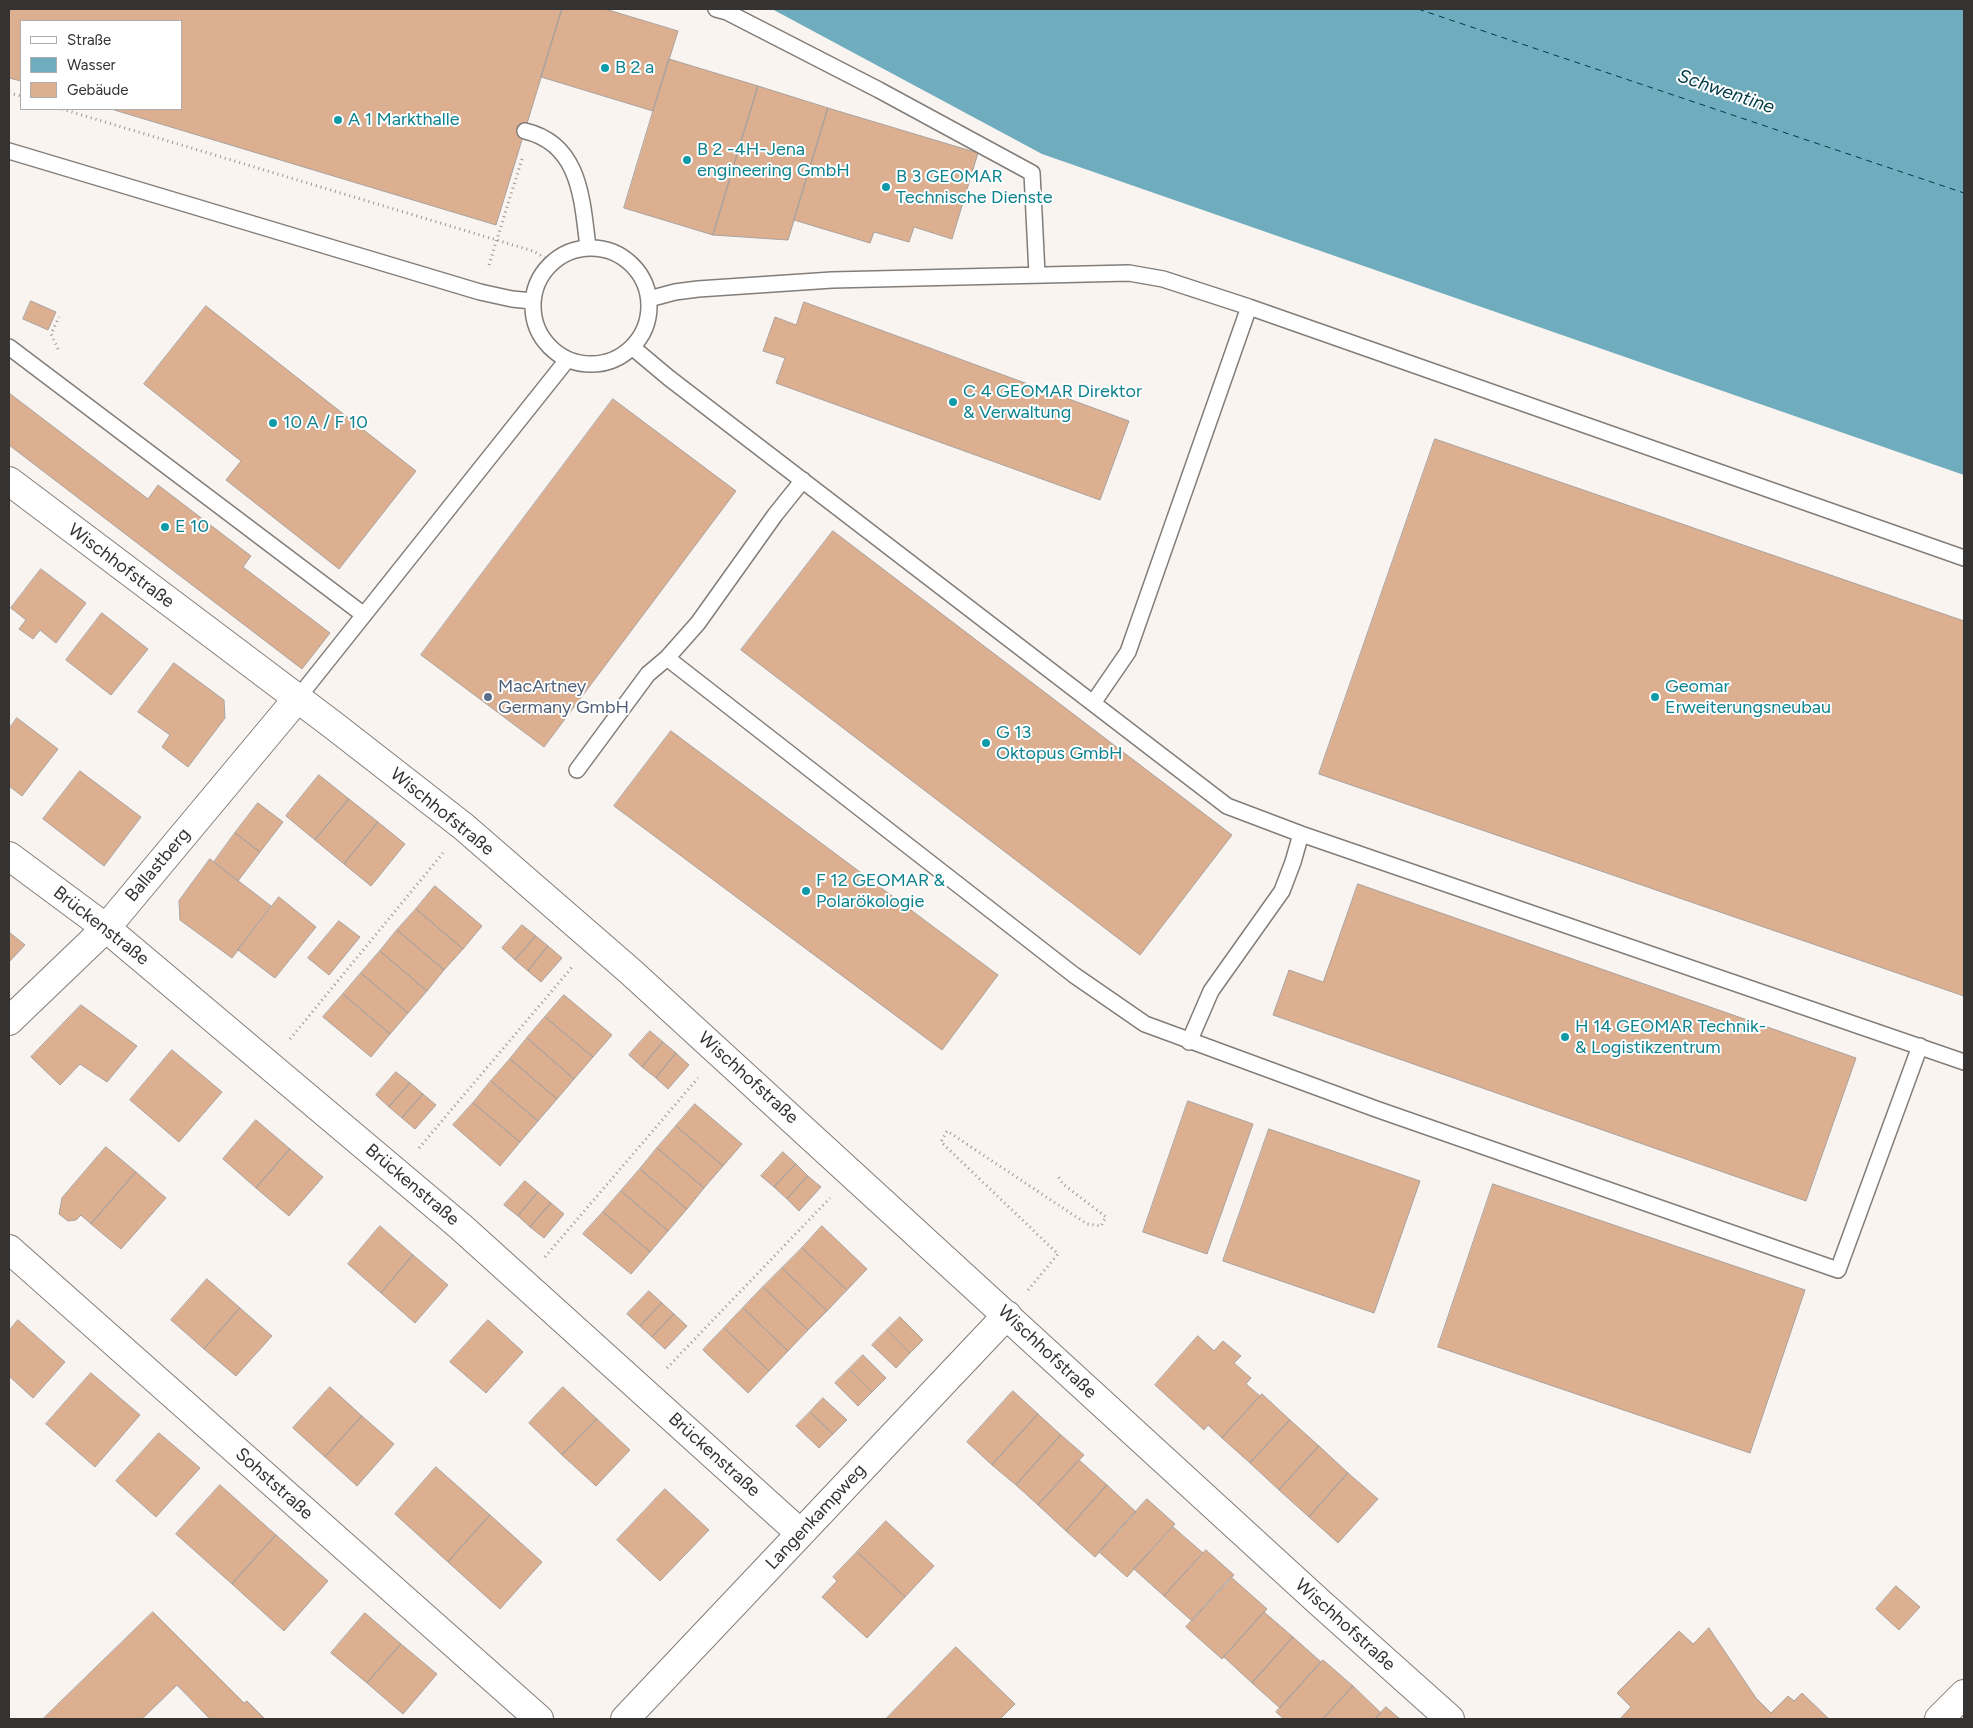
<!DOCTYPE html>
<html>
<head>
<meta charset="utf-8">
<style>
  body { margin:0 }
  #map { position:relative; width:1973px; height:1728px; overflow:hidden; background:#faf4f0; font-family:Figtree,sans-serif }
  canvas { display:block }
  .frame { position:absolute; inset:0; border:10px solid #353331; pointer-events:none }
  .legend { position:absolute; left:20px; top:20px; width:162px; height:90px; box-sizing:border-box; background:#fff; border:1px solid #aeadad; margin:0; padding:6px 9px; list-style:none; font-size:15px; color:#353331 }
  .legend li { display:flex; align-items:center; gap:10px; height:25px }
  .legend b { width:25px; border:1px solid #aeadad }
</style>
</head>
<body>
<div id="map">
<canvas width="1973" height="1728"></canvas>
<div class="frame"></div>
<ul class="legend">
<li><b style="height:6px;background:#fff"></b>Straße</li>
<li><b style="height:14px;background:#6facbd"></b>Wasser</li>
<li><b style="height:14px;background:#dcaf91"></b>Gebäude</li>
</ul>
</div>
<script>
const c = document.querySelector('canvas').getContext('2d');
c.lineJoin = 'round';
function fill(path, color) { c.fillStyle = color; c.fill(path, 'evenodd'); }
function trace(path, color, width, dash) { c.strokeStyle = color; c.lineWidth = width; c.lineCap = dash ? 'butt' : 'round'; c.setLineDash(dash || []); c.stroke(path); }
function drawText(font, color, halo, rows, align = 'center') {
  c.font = font + ' Figtree,sans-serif'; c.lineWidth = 4; c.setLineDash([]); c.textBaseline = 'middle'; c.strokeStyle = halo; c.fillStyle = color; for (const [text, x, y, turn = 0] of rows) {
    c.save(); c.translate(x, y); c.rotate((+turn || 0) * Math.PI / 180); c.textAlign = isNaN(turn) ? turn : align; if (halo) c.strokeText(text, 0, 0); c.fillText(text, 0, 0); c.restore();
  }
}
const water = new Path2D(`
  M772 9H1964V475L1042 154Z`);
const ferry = new Path2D(`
  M1418 9 1964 193`);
const building = new Path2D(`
  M9 9H562L496 225 111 109H181V21H21V81L9 78Z
  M562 9H605L678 31 653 111 541 77Z
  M669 59 758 86 713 235 624 208Z
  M758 86 828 108 788 240 713 235Z
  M828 108 978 153 952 239 914 227 909 242 874 232 870 243 794 220Z
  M31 301 56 312 48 330 23 319Z
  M804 302 1129 421 1100 500 776 383 785 358 763 351 775 317 796 325Z
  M206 306 416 471 339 569 226 480 241 461 144 384Z
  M9 393 148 499 158 485 251 556 243 567 330 633 302 669 9 445Z
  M613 399 736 491 544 747 421 655Z
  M1435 439 1964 621V996L1319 774Z
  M833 531 1232 835 1140 955 741 650Z
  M41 569 86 603 56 643 40 630 33 639 19 629 26 620 11 608Z
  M102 613 148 649 111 695 66 660Z
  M174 663 224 700 225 718 188 767 162 747 170 735 138 712Z
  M17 718 58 749 22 796 9 786V729Z
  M671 731 998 975 942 1050 614 806Z
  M80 771 141 817 104 866 43 819Z
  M319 775 349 799 315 840 286 816Z
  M349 799 378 822 344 864 315 840Z
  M258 803 283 822 260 852 235 833Z
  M378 822 405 844 371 886 344 864Z
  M235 833 260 852 238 881 214 862Z
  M210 859 271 906 232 958 180 920 179 901Z
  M1358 884 1856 1058 1806 1201 1273 1015 1289 970 1323 982Z
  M435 886 482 926 463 949 416 909Z
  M279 897 316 927 275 978 238 950Z
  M416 909 463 949 444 970 397 930Z
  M339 921 360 937 329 975 308 958Z
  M522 925 536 936 515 960 502 948Z
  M397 930 444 970 427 991 380 951Z
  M9 932 25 945 9 962Z
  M536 936 548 946 528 971 515 960Z
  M548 946 562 958 541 982 528 971Z
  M380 951 427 991 408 1013 361 973Z
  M361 973 408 1013 390 1034 343 994Z
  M343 994 390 1034 371 1057 323 1017Z
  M564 995 612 1035 593 1057 545 1017Z
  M81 1005 137 1046 107 1082 80 1064 60 1085 31 1057Z
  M545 1017 593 1057 574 1079 527 1038Z
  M650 1031 663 1042 642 1067 629 1055Z
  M527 1038 574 1079 557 1099 510 1059Z
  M663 1042 676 1053 656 1078 642 1067Z
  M172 1050 222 1092 179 1142 130 1100Z
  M676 1053 689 1065 668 1089 656 1078Z
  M510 1059 557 1099 538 1121 491 1081Z
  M396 1072 410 1083 389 1107 376 1095Z
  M491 1081 538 1121 520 1142 473 1103Z
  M410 1083 423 1094 402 1118 389 1107Z
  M423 1094 436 1105 415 1129 402 1118Z
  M1188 1101 1253 1124 1207 1254 1143 1232Z
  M473 1103 520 1142 500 1166 453 1125Z
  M695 1104 742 1144 723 1166 676 1126Z
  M256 1120 290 1149 256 1188 223 1159Z
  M676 1126 723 1166 704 1188 657 1148Z
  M1269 1129 1420 1181 1374 1313 1223 1261Z
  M106 1147 136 1172 91 1224 81 1215 76 1220 68 1221 59 1214 62 1198Z
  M657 1148 704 1188 687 1209 640 1169Z
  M290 1149 323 1177 289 1216 256 1188Z
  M783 1152 796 1164 774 1187 761 1176Z
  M796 1164 808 1176 787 1199 774 1187Z
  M640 1169 687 1209 668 1231 621 1191Z
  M136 1172 166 1198 121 1249 91 1224Z
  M808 1176 821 1187 799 1211 787 1199Z
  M525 1181 538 1192 518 1216 504 1205Z
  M1493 1184 1805 1290 1750 1453 1438 1347Z
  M621 1191 668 1231 650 1252 603 1212Z
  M538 1192 551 1203 530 1227 518 1216Z
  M551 1203 564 1214 544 1238 530 1227Z
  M603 1212 650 1252 631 1274 583 1234Z
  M380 1226 413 1255 381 1293 348 1264Z
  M822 1226 867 1269 847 1290 802 1248Z
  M802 1248 847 1290 827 1311 782 1268Z
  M413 1255 448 1285 415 1323 381 1293Z
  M782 1268 827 1311 808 1330 763 1287Z
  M207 1279 240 1308 204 1349 171 1320Z
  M763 1287 808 1330 788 1351 743 1308Z
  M649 1291 662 1303 640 1326 627 1314Z
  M662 1303 674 1314 652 1337 640 1326Z
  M240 1308 272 1336 236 1376 204 1349Z
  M743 1308 788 1351 769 1371 724 1328Z
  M674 1314 687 1326 665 1349 652 1337Z
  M900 1317 923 1340 910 1353 887 1330Z
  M18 1320 65 1362 33 1398 9 1376V1331Z
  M488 1320 523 1352 486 1393 450 1362Z
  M724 1328 769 1371 748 1393 703 1350Z
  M887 1330 910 1353 896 1368 872 1345Z
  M1198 1336 1214 1351 1223 1341 1241 1356 1234 1363 1251 1378 1246 1384 1260 1396 1222 1438 1208 1425 1204 1430 1155 1385Z
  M863 1355 886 1378 872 1392 849 1369Z
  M849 1369 872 1392 858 1406 835 1383Z
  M91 1373 140 1415 95 1467 46 1424Z
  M330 1387 362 1416 325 1457 293 1428Z
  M563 1387 597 1419 562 1455 529 1423Z
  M1013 1391 1038 1414 992 1465 967 1442Z
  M1262 1394 1290 1420 1250 1463 1222 1438Z
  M823 1398 847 1420 833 1434 810 1412Z
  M810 1412 833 1434 819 1448 796 1426Z
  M1038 1414 1061 1435 1016 1485 992 1465Z
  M362 1416 394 1444 357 1486 325 1457Z
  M597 1419 630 1450 596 1486 562 1455Z
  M1290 1420 1319 1446 1279 1490 1250 1463Z
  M159 1433 200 1468 156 1517 116 1481Z
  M1061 1435 1084 1455 1038 1505 1016 1485Z
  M1319 1446 1348 1473 1309 1517 1279 1490Z
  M1079 1460 1107 1485 1066 1531 1038 1505Z
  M436 1467 490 1515 448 1562 395 1514Z
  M1348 1473 1378 1499 1338 1543 1309 1517Z
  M220 1485 276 1535 232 1584 176 1534Z
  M1107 1485 1136 1512 1095 1557 1066 1531Z
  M665 1489 709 1530 660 1581 617 1540Z
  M1147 1499 1175 1524 1127 1577 1099 1552Z
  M490 1515 542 1562 500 1609 448 1562Z
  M886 1521 934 1566 905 1597 857 1552Z
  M1173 1527 1203 1553 1164 1596 1134 1569Z
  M276 1535 328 1581 284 1631 232 1584Z
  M1206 1550 1234 1575 1192 1621 1164 1596Z
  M857 1552 905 1597 867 1638 822 1597 837 1581 833 1577Z
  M1231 1577 1267 1609 1222 1659 1186 1627Z
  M1896 1586 1920 1607 1899 1630 1876 1609Z
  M153 1612 244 1703 247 1701 265 1719H210L177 1685 142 1719H43Z
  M1264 1612 1293 1637 1252 1683 1224 1657Z
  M365 1613 401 1644 367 1683 331 1653Z
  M1709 1628 1756 1698 1771 1713 1788 1696 1794 1701 1802 1693 1829 1719H1620L1631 1707 1617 1693 1679 1631 1693 1644Z
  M1293 1637 1321 1662 1280 1708 1252 1683Z
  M401 1644 437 1674 403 1714 367 1683Z
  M956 1647 1015 1704 1000 1719H886Z
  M1323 1660 1353 1686 1323 1719H1284L1276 1712Z
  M1353 1686 1381 1713 1375 1719H1323Z
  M1386 1707 1400 1719H1375Z`);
const path = new Path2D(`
  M9 93 21 96
  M62 109 533 251 552 262
  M489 265 522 159
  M58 349 51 334 59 317
  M290 1039 443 853
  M419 1148 573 966
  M545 1257 698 1078
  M1028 1290 1058 1254 941 1142 947 1131 1087 1224 1101 1226 1106 1217 1063 1184 1057 1175
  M667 1368 830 1198`);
const service = new Path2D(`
  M716 9 727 12 879 90 1032 173 1037 274
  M525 131C581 144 582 201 588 247
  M9 151 480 292 512 299 532 301
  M533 306a58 58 0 1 1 116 0a58 58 0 1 1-116 0Z
  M649 299 675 292 698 289 832 280 1129 273 1163 279 1249 307 1964 558
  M9 347 364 615
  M632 347 669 378 1227 806 1301 834 1964 1062
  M667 658 1074 975 1145 1024 1376 1109 1838 1270 1920 1046
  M297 699 567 360
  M1093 703 1128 652 1249 307
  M577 770 648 674 667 658 698 623 775 515 803 480
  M1189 1042 1211 991 1282 891 1293 862 1301 834`);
const minor = new Path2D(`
  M9 481 333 725 464 827 631 972 1318 1601 1450 1719
  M9 856 106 928 461 1227 800 1533
  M9 1021 106 928 297 699
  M9 1249 539 1719
  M625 1719 1007 1315
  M1939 1719 1964 1694`);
const markers = [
  [605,68,5,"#0f9aa8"],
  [338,120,5,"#0f9aa8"],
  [687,160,5,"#0f9aa8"],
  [886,187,5,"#0f9aa8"],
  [953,402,5,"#0f9aa8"],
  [273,423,5,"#0f9aa8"],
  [165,527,5,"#0f9aa8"],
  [488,697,5,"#5c6f8a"],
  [1655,697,5,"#0f9aa8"],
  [986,743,5,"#0f9aa8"],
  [806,891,5,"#0f9aa8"],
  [1565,1037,5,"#0f9aa8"]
];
const cultureNames = [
  ["B 2 a",615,68],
  ["A 1 Markthalle",348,120],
  ["B 2 -4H-Jena",697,150],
  ["engineering GmbH",697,171],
  ["B 3 GEOMAR",896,177],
  ["Technische Dienste",896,198],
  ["C 4 GEOMAR Direktor",963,392],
  ["& Verwaltung",963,413],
  ["10 A / F 10",283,423],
  ["E 10",175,527],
  ["Geomar",1665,687],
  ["Erweiterungsneubau",1665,708],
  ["G 13",996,733],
  ["Oktopus GmbH",996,754],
  ["F 12 GEOMAR &",816,881],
  ["Polarökologie",816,902],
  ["H 14 GEOMAR Technik-",1575,1027],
  ["& Logistikzentrum",1575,1048]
];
const streetNames = [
  ["Wischhofstraße",121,566,37],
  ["Wischhofstraße",442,812,39],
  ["Ballastberg",158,865,-50],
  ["Brückenstraße",101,926,38],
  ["Wischhofstraße",748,1078,42],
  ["Brückenstraße",412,1185,40],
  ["Wischhofstraße",1047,1352,43],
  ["Brückenstraße",714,1455,42],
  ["Sohststraße",274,1484,42],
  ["Langenkampweg",816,1517,-47],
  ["Wischhofstraße",1345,1625,42]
];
const serviceNames = [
  ["MacArtney",498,687],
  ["Germany GmbH",498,708]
];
const waterNames = [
  ["Schwentine",1726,92,19]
];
fill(water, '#6facbd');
trace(ferry, '#003a46', 1, [6, 5]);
fill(building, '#dcaf91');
trace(building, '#a8a29e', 1);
trace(service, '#827d79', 18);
trace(minor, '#827d79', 30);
trace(path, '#989491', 3, [1, 4]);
trace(service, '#fff', 15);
trace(minor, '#fff', 28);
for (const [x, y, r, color] of markers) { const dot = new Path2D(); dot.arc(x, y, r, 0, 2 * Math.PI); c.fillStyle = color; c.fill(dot); trace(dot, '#fff', 2); }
drawText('18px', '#0d838f', '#fff', cultureNames, 'left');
drawText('18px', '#353331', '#fff', streetNames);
drawText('18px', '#4e5e75', '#fff', serviceNames, 'left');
drawText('italic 19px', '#003a46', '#fff', waterNames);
</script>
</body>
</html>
